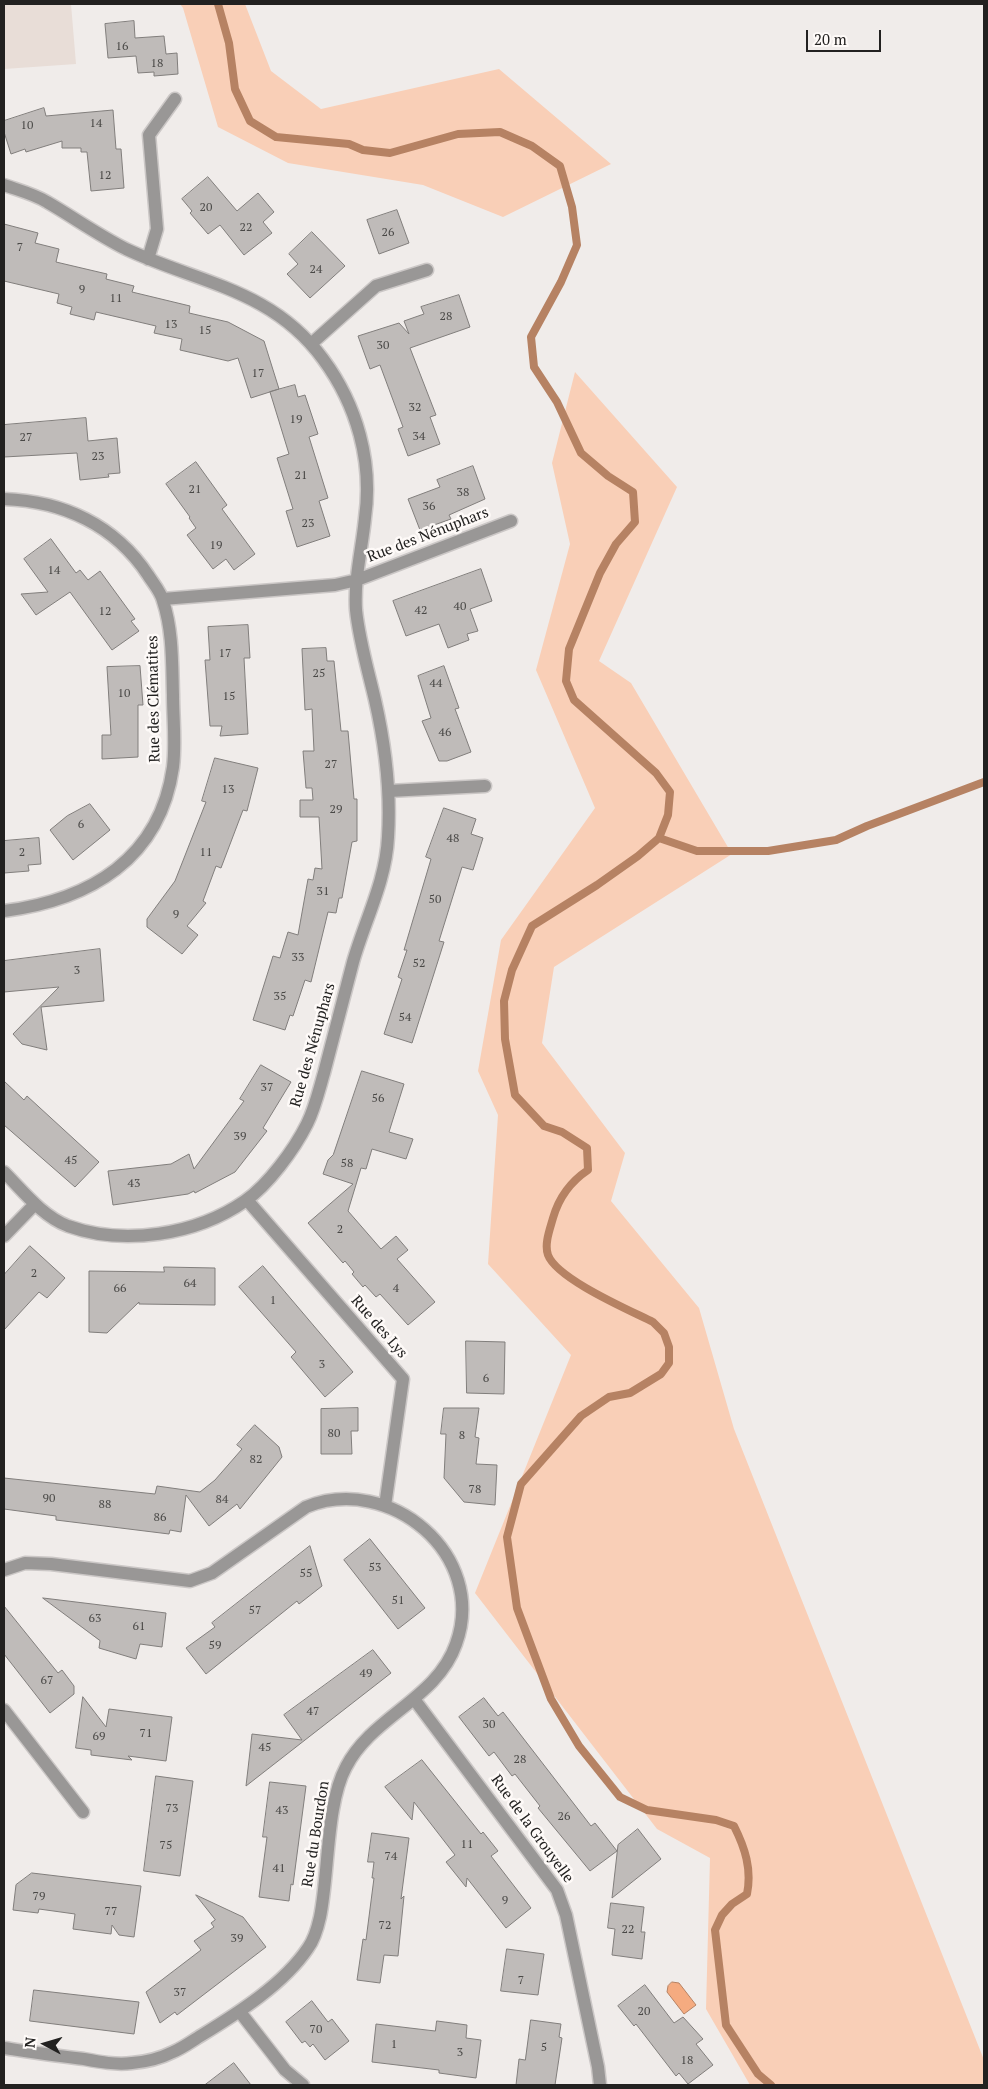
<!DOCTYPE html>
<html>
<head>
<meta charset="utf-8">
<style>
  body { margin:0 }
  #map { position:relative; width:988px; height:2089px; overflow:hidden; background:#f0ecea; font-family:"PT Serif",serif }
  canvas { display:block }
  .frame { position:absolute; inset:0; border:5px solid #222120; pointer-events:none }
  .north { position:absolute; left:20px; top:2019px; width:50px; height:50px; -webkit-text-stroke:4px #fefaf8; paint-order:stroke; rotate:276deg; font-size:14px; font-weight:700; line-height:20px; text-align:center; color:#222120 }
  .north::after { content:''; display:block; margin:auto; width:18px; height:22px; background:#222120; clip-path:polygon(50% 0,100% 100%,50% 72%,0 100%) }
  .scale { position:absolute; left:806px; top:30px; width:75px; height:22px; box-sizing:border-box; border:2px solid #222120; border-top:0; padding-left:6px; font-size:15px; line-height:18px; white-space:nowrap; color:#222120; -webkit-text-stroke:4px #fefaf8; paint-order:stroke }
</style>
</head>
<body>
<div id="map">
<canvas width="988" height="2089"></canvas>
<div class="frame"></div>
<div class="north">N</div>
<div class="scale">20 m</div>
</div>
<script>
const c = document.querySelector('canvas').getContext('2d');
c.lineJoin = 'round';
function fill(path, color) { c.fillStyle = color; c.fill(path, 'evenodd'); }
function trace(path, color, width, dash) { c.strokeStyle = color; c.lineWidth = width; c.lineCap = dash ? 'butt' : 'round'; c.setLineDash(dash || []); c.stroke(path); }
function drawText(font, color, halo, rows, align = 'center') {
  c.font = font + ' "PT Serif",serif'; c.lineWidth = 5; c.setLineDash([]); c.textBaseline = 'middle'; c.strokeStyle = halo; c.fillStyle = color; for (const [text, x, y, turn = 0] of rows) {
    c.save(); c.translate(x, y); c.rotate((+turn || 0) * Math.PI / 180); c.textAlign = isNaN(turn) ? turn : align; if (halo) c.strokeText(text, 0, 0); c.fillText(text, 0, 0); c.restore();
  }
}
const built = new Path2D(`
  M4 4H71L76 64 4 69Z`);
const green = new Path2D(`
  M180 4H245L271 71 321 109 499 69 611 164 503 217 423 185 288 163 218 127 183 8Z
  M575 372 677 487 599 661 631 683 732 854 554 967 542 1043 625 1153 611 1201 699 1308 734 1429 984 2060V2085H750L706 2009 710 1858 657 1829 475 1593 571 1355 488 1264 498 1115 478 1071 501 940 595 808 536 670 570 544 552 463Z`);
const water = new Path2D(`
  M672 1982 679 1983 696 2005 684 2014 667 1992 668 1986Z`);
const stream = new Path2D(`
  M218 4 229 43 235 89 250 121 276 137 349 144 363 150 390 153 458 134 500 132 532 146 560 166 572 207 577 245 561 282 531 337 534 367 557 402 581 453 608 476 633 492 635 522 616 544 600 573 569 649 566 681 574 700 656 773 670 792 668 815 659 838 638 856 597 885 532 926 512 970 504 1001 505 1039 515 1095 544 1126 562 1132 587 1148 588 1170C570 1182 559 1197 553 1218 550 1229 544 1244 548 1255 557 1279 629 1310 653 1322L664 1333 669 1347V1363L661 1374 630 1393 609 1397 581 1416 521 1484 507 1537 517 1608 551 1699 579 1746 620 1797 647 1810 716 1820 734 1826C745 1848 752 1869 747 1894L732 1904 722 1915 715 1930 726 2025 758 2074 771 2085
  M659 838 697 851H768L836 840 867 826 984 782`);
const building = new Path2D(`
  M134 21 135 38 164 36 166 54 177 53 178 74 154 76V72L138 73 136 56 108 58 105 24Z
  M44 108 46 116 113 110 116 149H121L124 188 91 191 87 152H81V148H62V141L26 152 25 149 11 154 4 132V121Z
  M208 177 237 211 258 193 274 212 263 222 272 233 244 255 220 225 208 234 190 213 192 211 182 199Z
  M397 210 409 243 379 254 367 220Z
  M4 224 38 233 35 243 59 249 56 262 107 274 106 279 134 286 132 292 190 306 189 313 228 322 264 341 279 389 251 398 238 358 228 361 180 350 182 339 154 333 156 326 96 312 94 320 70 314 72 307 57 303 59 294 4 281Z
  M312 232 345 266 310 298 287 274 298 264 289 254Z
  M459 295 470 327 410 348 436 415 430 417 440 444 408 456 398 429 403 427 380 365 370 369 358 336 399 323 409 334 404 321 424 314 421 307Z
  M295 385 298 397 305 395 318 434 309 437 328 498 319 501 330 536 297 547 286 511 293 509 277 458 289 454 270 392Z
  M86 418 88 441 117 438 120 473 108 474 109 477 80 480 77 453 4 457V425Z
  M196 462 227 505 222 509 255 554 234 570 226 559 213 569 187 535 196 528 189 518 190 517 166 484Z
  M473 466 485 499 449 515 451 519 420 530 408 499 440 487 437 480Z
  M51 539 76 573 80 570 88 580 100 571 135 619 131 621 139 631 112 650 70 592 36 615 21 594 48 592 24 559Z
  M481 569 492 601 470 609 478 631 467 634 469 640 448 648 439 624 406 636 393 601Z
  M248 625 250 658H244L248 734 220 736 222 726H210L205 660H210L208 627Z
  M326 648 327 661H334L341 731H348L354 799H357V841L352 842 342 898H339L336 913 328 912 311 982 305 980 293 1016 290 1015 285 1030 253 1020 273 956 280 958 288 932 298 935 308 879 313 880 315 868 322 869 319 817H300V800H313L312 788H306L303 751H314L312 709 305 710 302 649Z
  M140 666 143 705H138V757L102 759V735H111L107 667Z
  M444 666 459 708 455 709 471 752 447 761H439L422 721 431 718 418 676Z
  M215 758 258 768 247 811 243 810 221 868 216 866 203 901 206 903 187 926 198 935 182 954 147 927V919L175 881 206 802 202 801Z
  M90 804 110 830 73 860 50 830 67 816Z
  M444 808 476 819 471 834 483 838 473 870 462 867 439 941 444 942 412 1043 384 1034 402 979 398 977 407 950H404L431 859 426 857Z
  M39 838 41 864 28 865 29 871 4 873V841Z
  M100 949 104 1001 41 1007 47 1050 22 1044 13 1034 59 987 4 992V961Z
  M261 1065 291 1082 263 1128 267 1131 235 1172 195 1193 194 1191 188 1194 113 1205 108 1171 171 1164 189 1154 194 1169 244 1101 240 1099Z
  M362 1071 404 1084 389 1132 413 1139 406 1159 372 1149 366 1169 361 1168 348 1211 381 1249 396 1236 408 1250 397 1259 435 1302 408 1325 380 1294 376 1297 365 1285 363 1287 352 1274 354 1272 345 1261 343 1263 308 1223 353 1184 323 1174 328 1160 333 1155Z
  M4 1081 24 1100 27 1096 99 1162 75 1187 4 1125Z
  M30 1246 65 1278 47 1298 39 1292 4 1330V1275Z
  M263 1266 353 1372 325 1397 291 1357 296 1352 239 1287Z
  M164 1267 215 1268V1305L139 1304V1302L107 1333 89 1332V1271L164 1272Z
  M466 1341 505 1342 504 1394 467 1393Z
  M358 1408V1431H351L352 1454H321V1409Z
  M444 1408H479L475 1437 479 1438 476 1464 497 1465 495 1505 464 1502 444 1478 446 1434H441Z
  M255 1425 279 1447 282 1457 240 1509 237 1504 209 1526 186 1495 181 1532 170 1530 169 1534 56 1520V1516L4 1509V1478L155 1494 157 1486 200 1492 215 1480 242 1449 237 1445Z
  M370 1539 425 1608 398 1629 344 1560Z
  M310 1546 322 1586 299 1604 297 1601 206 1674 186 1648 215 1627 212 1623Z
  M43 1598 166 1613 162 1647 140 1644 136 1659 99 1648 100 1641Z
  M4 1606 58 1673 62 1670 74 1686V1694L50 1713 4 1654Z
  M373 1650 391 1673 246 1786 252 1734 302 1740 284 1715Z
  M83 1697 106 1727 109 1709 172 1717 166 1761 128 1756 132 1760 91 1755V1750L76 1748Z
  M484 1698 498 1716 503 1712 591 1826 595 1823 617 1851 590 1871 538 1808 540 1806 515 1774 512 1776 494 1752 489 1756 459 1717Z
  M422 1760 481 1834 483 1832 498 1851 491 1856 531 1908 506 1928 467 1878 466 1887 446 1862 455 1855 414 1802 412 1820 385 1787Z
  M156 1776 193 1781 180 1876 144 1871Z
  M270 1782 306 1786 293 1885 291 1884 289 1901 259 1897 267 1837H263Z
  M638 1829 661 1859 612 1898 618 1845Z
  M372 1833 409 1838 401 1899 404 1896 398 1956 384 1955 380 1983 357 1980 363 1939 366 1940 374 1878H372L374 1862H368Z
  M32 1873 141 1886 134 1937 119 1935 112 1925 111 1934 73 1929 75 1914 39 1909 38 1913 13 1910 16 1885Z
  M196 1895 243 1917 266 1947 177 2015 175 2012 160 2023 146 1992 201 1950 194 1941 214 1927 211 1923 215 1920Z
  M611 1903 644 1907 641 1932H645L642 1959 612 1955 615 1929 608 1928Z
  M507 1949 544 1954 538 1995 501 1991Z
  M645 1985 674 2023 683 2017 703 2039 696 2044 713 2065 688 2084 679 2073 676 2076 636 2024 634 2026 618 2006Z
  M34 1990 139 2002 134 2034 30 2021Z
  M312 2001 328 2022 332 2019 349 2041 325 2060 313 2044 310 2047 305 2041 302 2043 286 2022Z
  M531 2020 561 2024 559 2037 562 2038 555 2085H516L519 2059 525 2060Z
  M437 2021 467 2025 466 2038 481 2040 476 2078 439 2073V2070L372 2062 376 2024 435 2031Z
  M234 2063 251 2085H205Z`);
const minor = new Path2D(`
  M4 185C18 190 34 194 47 202 73 217 98 235 126 249 198 283 272 289 323 359 357 405 373 462 365 518 362 549 354 578 356 610 359 640 368 670 375 700 385 744 391 791 388 837 386 881 365 920 353 962 343 999 334 1036 324 1073 319 1090 315 1108 307 1124 294 1150 268 1185 245 1201 196 1235 124 1246 68 1226 42 1216 23 1191 4 1172
  M148 259 157 229 149 135 175 99
  M311 344 376 286 427 270
  M4 499C63 501 115 525 148 575 153 583 161 592 163 601 173 631 172 664 173 695 173 718 176 743 173 767 160 859 90 900 4 911
  M163 599 335 585 357 580 511 521
  M389 791 485 786
  M247 1200 403 1379 385 1506
  M4 1236 35 1204
  M4 1570 25 1563 51 1564 190 1581 212 1573 306 1507C390 1473 488 1555 456 1644 437 1699 372 1716 346 1767 326 1804 329 1874 320 1917 318 1926 314 1940 308 1948 284 1984 238 2013 202 2035 192 2041 183 2048 173 2052 161 2058 145 2062 132 2063 116 2065 100 2062 84 2059 57 2056 31 2052 4 2048
  M414 1699 557 1890 566 1915 598 2067 600 2085
  M4 1710 83 1812
  M240 2012 285 2070 303 2085`);
const numberNames = [
  ["16",122,47],
  ["18",157,64],
  ["14",96,124],
  ["10",27,126],
  ["12",105,176],
  ["20",206,208],
  ["22",246,228],
  ["26",388,233],
  ["7",20,248],
  ["24",316,270],
  ["9",82,290],
  ["11",116,299],
  ["28",446,317],
  ["13",171,325],
  ["15",205,331],
  ["30",383,346],
  ["17",258,374],
  ["32",415,408],
  ["19",296,420],
  ["34",419,437],
  ["27",26,438],
  ["23",98,457],
  ["21",301,476],
  ["21",195,490],
  ["38",463,493],
  ["36",429,507],
  ["23",308,524],
  ["19",216,546],
  ["14",54,571],
  ["40",460,607],
  ["42",421,611],
  ["12",105,612],
  ["17",225,654],
  ["25",319,674],
  ["44",436,684],
  ["10",124,694],
  ["15",229,697],
  ["46",445,733],
  ["27",331,765],
  ["13",228,790],
  ["29",336,810],
  ["6",81,825],
  ["48",453,839],
  ["2",22,853],
  ["11",206,853],
  ["31",323,892],
  ["50",435,900],
  ["9",176,915],
  ["33",298,958],
  ["52",419,964],
  ["3",77,971],
  ["35",280,997],
  ["54",405,1018],
  ["37",267,1088],
  ["56",378,1099],
  ["39",240,1137],
  ["45",71,1161],
  ["58",347,1164],
  ["43",134,1184],
  ["2",340,1230],
  ["2",34,1274],
  ["64",190,1284],
  ["66",120,1289],
  ["4",396,1289],
  ["1",273,1301],
  ["3",322,1365],
  ["6",486,1379],
  ["80",334,1434],
  ["8",462,1436],
  ["82",256,1460],
  ["78",475,1490],
  ["90",49,1499],
  ["84",222,1500],
  ["88",105,1505],
  ["86",160,1518],
  ["53",375,1568],
  ["55",306,1574],
  ["51",398,1601],
  ["57",255,1611],
  ["63",95,1619],
  ["61",139,1627],
  ["59",215,1646],
  ["49",366,1674],
  ["67",47,1681],
  ["47",313,1712],
  ["30",489,1725],
  ["71",146,1734],
  ["69",99,1737],
  ["45",265,1748],
  ["28",520,1760],
  ["73",172,1809],
  ["43",282,1811],
  ["26",564,1817],
  ["11",467,1845],
  ["75",166,1846],
  ["74",391,1857],
  ["41",279,1869],
  ["79",39,1897],
  ["9",505,1901],
  ["77",111,1912],
  ["72",385,1926],
  ["22",628,1930],
  ["39",237,1939],
  ["7",521,1981],
  ["37",180,1993],
  ["20",644,2012],
  ["70",316,2030],
  ["1",394,2045],
  ["5",544,2048],
  ["3",460,2053],
  ["18",687,2061]
];
const streetNames = [
  ["Rue des Nénuphars",428,535,-21],
  ["Rue des Clématites",154,699,-91],
  ["Rue des Nénuphars",313,1045,-74],
  ["Rue des Lys",379,1327,49],
  ["Rue de la Grouyelle",532,1829,54],
  ["Rue du Bourdon",316,1834,-81]
];
fill(built, '#e8ddd7');
fill(green, '#f9cfb7');
fill(water, '#f5ab80');
trace(water, '#b68263', 1);
trace(stream, '#b68263', 8);
fill(building, '#bfbbb9');
trace(building, '#817e7c', 1);
trace(minor, '#cbc7c6', 15);
trace(minor, '#999796', 12);
drawText('12px', '#494846', null, numberNames);
drawText('15px', '#222120', '#fefaf8', streetNames);
</script>
</body>
</html>
